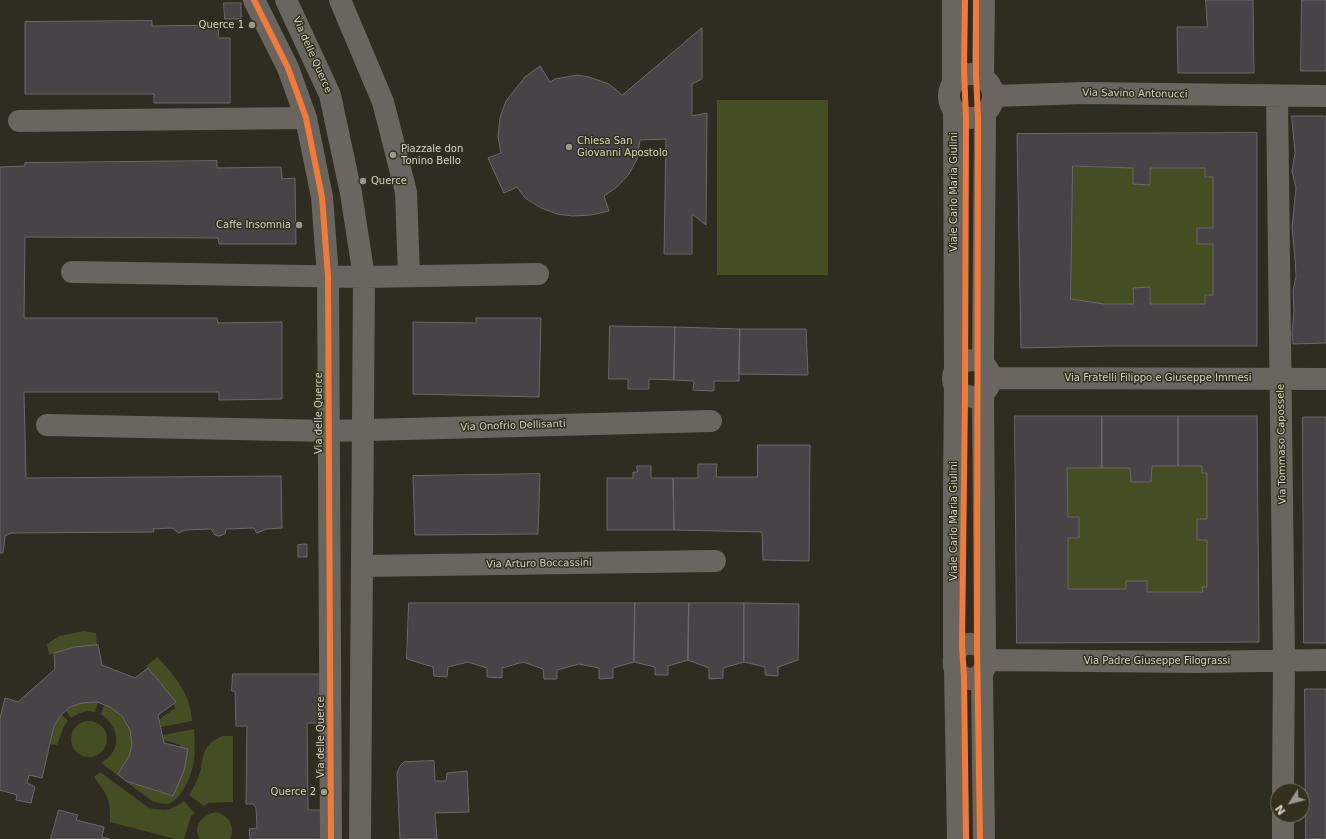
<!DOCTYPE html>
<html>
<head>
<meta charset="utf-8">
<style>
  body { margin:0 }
  #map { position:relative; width:1326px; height:839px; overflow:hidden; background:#2f2c22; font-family:"DejaVu Sans",sans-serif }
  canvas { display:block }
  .north { position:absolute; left:1270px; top:783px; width:40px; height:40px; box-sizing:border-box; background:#34301d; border:1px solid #747061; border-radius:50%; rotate:234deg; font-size:11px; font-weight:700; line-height:16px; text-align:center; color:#d3d1c6 }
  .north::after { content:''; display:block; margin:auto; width:14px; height:18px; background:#9a978d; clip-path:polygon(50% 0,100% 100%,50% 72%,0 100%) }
</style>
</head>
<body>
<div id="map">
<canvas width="1326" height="839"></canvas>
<div class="north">N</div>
</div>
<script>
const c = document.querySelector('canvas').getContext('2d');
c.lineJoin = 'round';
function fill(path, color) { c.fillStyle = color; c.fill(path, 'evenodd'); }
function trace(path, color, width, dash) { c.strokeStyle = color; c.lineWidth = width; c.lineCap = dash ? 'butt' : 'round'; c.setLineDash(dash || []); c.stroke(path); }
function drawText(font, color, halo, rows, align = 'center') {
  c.font = font + ' "DejaVu Sans",sans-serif'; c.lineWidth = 3; c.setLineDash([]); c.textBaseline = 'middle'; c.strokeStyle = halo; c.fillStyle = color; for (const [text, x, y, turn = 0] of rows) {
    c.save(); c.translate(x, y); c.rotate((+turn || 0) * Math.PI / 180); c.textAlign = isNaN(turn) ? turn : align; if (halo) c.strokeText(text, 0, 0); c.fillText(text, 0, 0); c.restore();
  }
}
const green = new Path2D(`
  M717 100H828V275H717Z
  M1073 166 1133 168V184H1150V168H1205V177H1213V228H1197V244H1213V295H1205V304H1150V287L1133 288 1134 304H1104L1071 299Z
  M1152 466H1202L1207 473V519H1197V540H1207V587H1203V592H1147V581H1126V589H1068V538L1079 537V518L1068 517 1067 468H1130L1131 482H1151Z
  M84 631 96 633 97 646C80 645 65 649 49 655L47 644 59 636Z
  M157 657C174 674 191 695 192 721L161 727 160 719 175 708C168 691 158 679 146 666Z
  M100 698 95 712C86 710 79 713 71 718L62 706Z
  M106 700 181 756 180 745 164 740 163 735 194 729C195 740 195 750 194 761 192 774 182 801 167 804 161 804 157 802 152 801L101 763C123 750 120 728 101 714Z
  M57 709 68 721 64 726 57 745 43 743Z
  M71 739a18 18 0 1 1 36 0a18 18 0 1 1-36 0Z
  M223 736H233V802L208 803 204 806 189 795C194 787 199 778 201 768 204 751 205 743 223 736Z
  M100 772 149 808C165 811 171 811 184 801L195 813 191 816 184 839H175L110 822C111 799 107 795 94 777Z
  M216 812C229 816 236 826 230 839H200C192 826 202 815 216 812Z`);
const building = new Path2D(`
  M1206 0H1253L1254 73H1178L1177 27H1207Z
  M1302 0H1326V71H1301Z
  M224 3H241V19H225Z
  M152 21V26L219 25 218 38H230V103H154V94H25V22Z
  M702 28V79L692 84V116L707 113 706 225 692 214V254H664L666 139 640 140 637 159 629 174 617 187 604 196 609 211 591 215 572 216 557 214 541 208 525 198 517 187 504 193 488 158 501 153 498 137 500 118 506 101 525 77 540 66 550 82 555 79 577 75 589 77 609 84 622 95Z
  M1292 116H1326V343L1293 344 1292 333 1294 311 1293 290 1296 277 1295 258 1292 227 1296 188 1292 171 1295 153Z
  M1257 133V346H1109L1021 348 1017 134ZM1073 166 1133 168V184L1150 185V168H1205V177H1213V228H1197V244H1213V295H1205V304H1150V287L1133 288 1134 304H1104L1071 299Z
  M217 161V168L281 167 282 179 295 178 296 244H219L218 238 25 237 24 318H217L218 323 282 322V399L219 400V392H24L26 478 281 476 282 528 267 529 257 533 256 532 254 528 226 529 225 534 219 536 215 535 211 529 185 530 179 533 172 528 153 529 154 532 11 533 5 536 3 553H0V167L25 166V163Z
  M476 318H541L539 397 413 394V322L476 323Z
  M610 326 675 327 674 380 649 379V389H628V379H609Z
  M675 327 740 329 739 381H714V391L693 390 694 381 674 380Z
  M740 329H806L808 375 739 374Z
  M1015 416H1102V468H1067L1068 517H1079V538H1068V589H1126V581H1147V592H1203L1202 587H1207V540H1197V519H1207V473H1202V466H1178V416H1257L1259 642 1017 643Z
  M1102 416H1178V466H1152L1151 482H1131L1130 468H1102Z
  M1303 417H1326V643H1304Z
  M758 445H810L809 561 763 560 762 532 674 530 673 478H698V464H717L716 477H757Z
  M637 466H651V478H673L674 530H607V478H633V472H637Z
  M540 474 538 534 415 535 413 476Z
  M306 544H307V557H298V545Z
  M409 603H635L634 662 613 668V678L599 679V668L579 664 557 670V679H544L543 669 523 662 502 668V678L487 677V668L468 662 448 667 447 677 434 676 433 667 407 659Z
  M635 603H689L688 660 668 666V675H655V667L634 662Z
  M689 603H744V662L723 668V678L709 679V668L688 660Z
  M744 603 799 604 798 660 778 667V676L765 675V667L744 662Z
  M98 645 102 665 135 678 148 668 176 702 158 715 164 743 188 749 184 771 173 796 126 781 118 774 129 756 132 745 130 730 122 716 110 707 97 702 82 703 70 707 61 715 54 726 42 778 29 775 27 783 35 787 31 803 16 800 17 795 0 790V718L5 698 18 702 55 669 54 653 75 647Z
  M233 674H325L320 723H307L308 810H323L326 839H250L249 829 257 828 256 808 253 804H246L247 726H236L235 691H232Z
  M1305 689H1326V839H1306Z
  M434 761 435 781H446L447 773 467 771 469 812 435 813 437 839H400L397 773 400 766 404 762Z
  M59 810 78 815 76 820 104 827 102 837 110 839H51Z`);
const minor = new Path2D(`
  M254 0 288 68 306 118 322 197 328 276 331 839
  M286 0 330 95 351 193 364 277 360 839
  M340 0 383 102 406 192 409 276
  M949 96a22 22 0 1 1 44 0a22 22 0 1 1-44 0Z
  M983 77 984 0
  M953 84V0
  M994 96 1085 93 1326 96
  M1277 96 1284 660 1283 791
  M954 111 955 369
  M19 121 306 118
  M72 272 364 277 538 274
  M983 363 985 115
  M991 378 1326 379
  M983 394 985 653
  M47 425 329 431 711 421
  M362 566 715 561
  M954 654V487L955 388C944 359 984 349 990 375 991 380 990 385 987 389 979 402 964 397 955 388
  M987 660 1197 662 1326 660
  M955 670C979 699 1003 648 972 644 957 642 951 658 955 670L958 839
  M982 673 984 839
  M1283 839V815`);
const cycleway = new Path2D(`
  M254 0 288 68 306 118 322 197 328 276 331 839
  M965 0 964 70 966 118 965 396 962 646 964 677 966 839
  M976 0V75L978 118 977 645 980 839`);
const markers = [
  [252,25,4,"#9a978d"],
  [569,147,4,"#9a978d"],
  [393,155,4,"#9a978d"],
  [363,181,4,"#9a978d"],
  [299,225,4,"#9a978d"],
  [324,792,4,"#9a978d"]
];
const poiNames = [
  ["Querce 1",244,25],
  ["Chiesa San",577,141,"left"],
  ["Giovanni Apostolo",577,153,"left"],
  ["Piazzale don",401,149,"left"],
  ["Tonino Bello",401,161,"left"],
  ["Querce",371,181,"left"],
  ["Caffe Insomnia",291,225],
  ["Querce 2",316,792]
];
const streetNames = [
  ["Via delle Querce",312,55,66],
  ["Via Savino Antonucci",1135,94,1],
  ["Viale Carlo Maria Giulini",954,192,-90],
  ["Via Fratelli Filippo e Giuseppe Immesi",1158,378],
  ["Via delle Querce",319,413,-90],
  ["Via Onofrio Dellisanti",513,426,-2],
  ["Via Tommaso Capossele",1282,444,-91],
  ["Viale Carlo Maria Giulini",954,521,-90],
  ["Via Arturo Boccassini",539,564,-1],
  ["Via Padre Giuseppe Filograssi",1157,661],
  ["Via delle Querce",321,737,-90]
];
fill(green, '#454d23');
fill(building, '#474346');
trace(building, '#6c6968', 1);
trace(minor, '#6a655e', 22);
trace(cycleway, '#f17a3a', 6);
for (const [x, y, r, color] of markers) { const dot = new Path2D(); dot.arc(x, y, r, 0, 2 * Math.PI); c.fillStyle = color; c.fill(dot); trace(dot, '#34301d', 1.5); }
drawText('10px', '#d3d1c6', '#34301d', poiNames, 'right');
drawText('10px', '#d3d1c6', '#34301d', streetNames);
</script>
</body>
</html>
